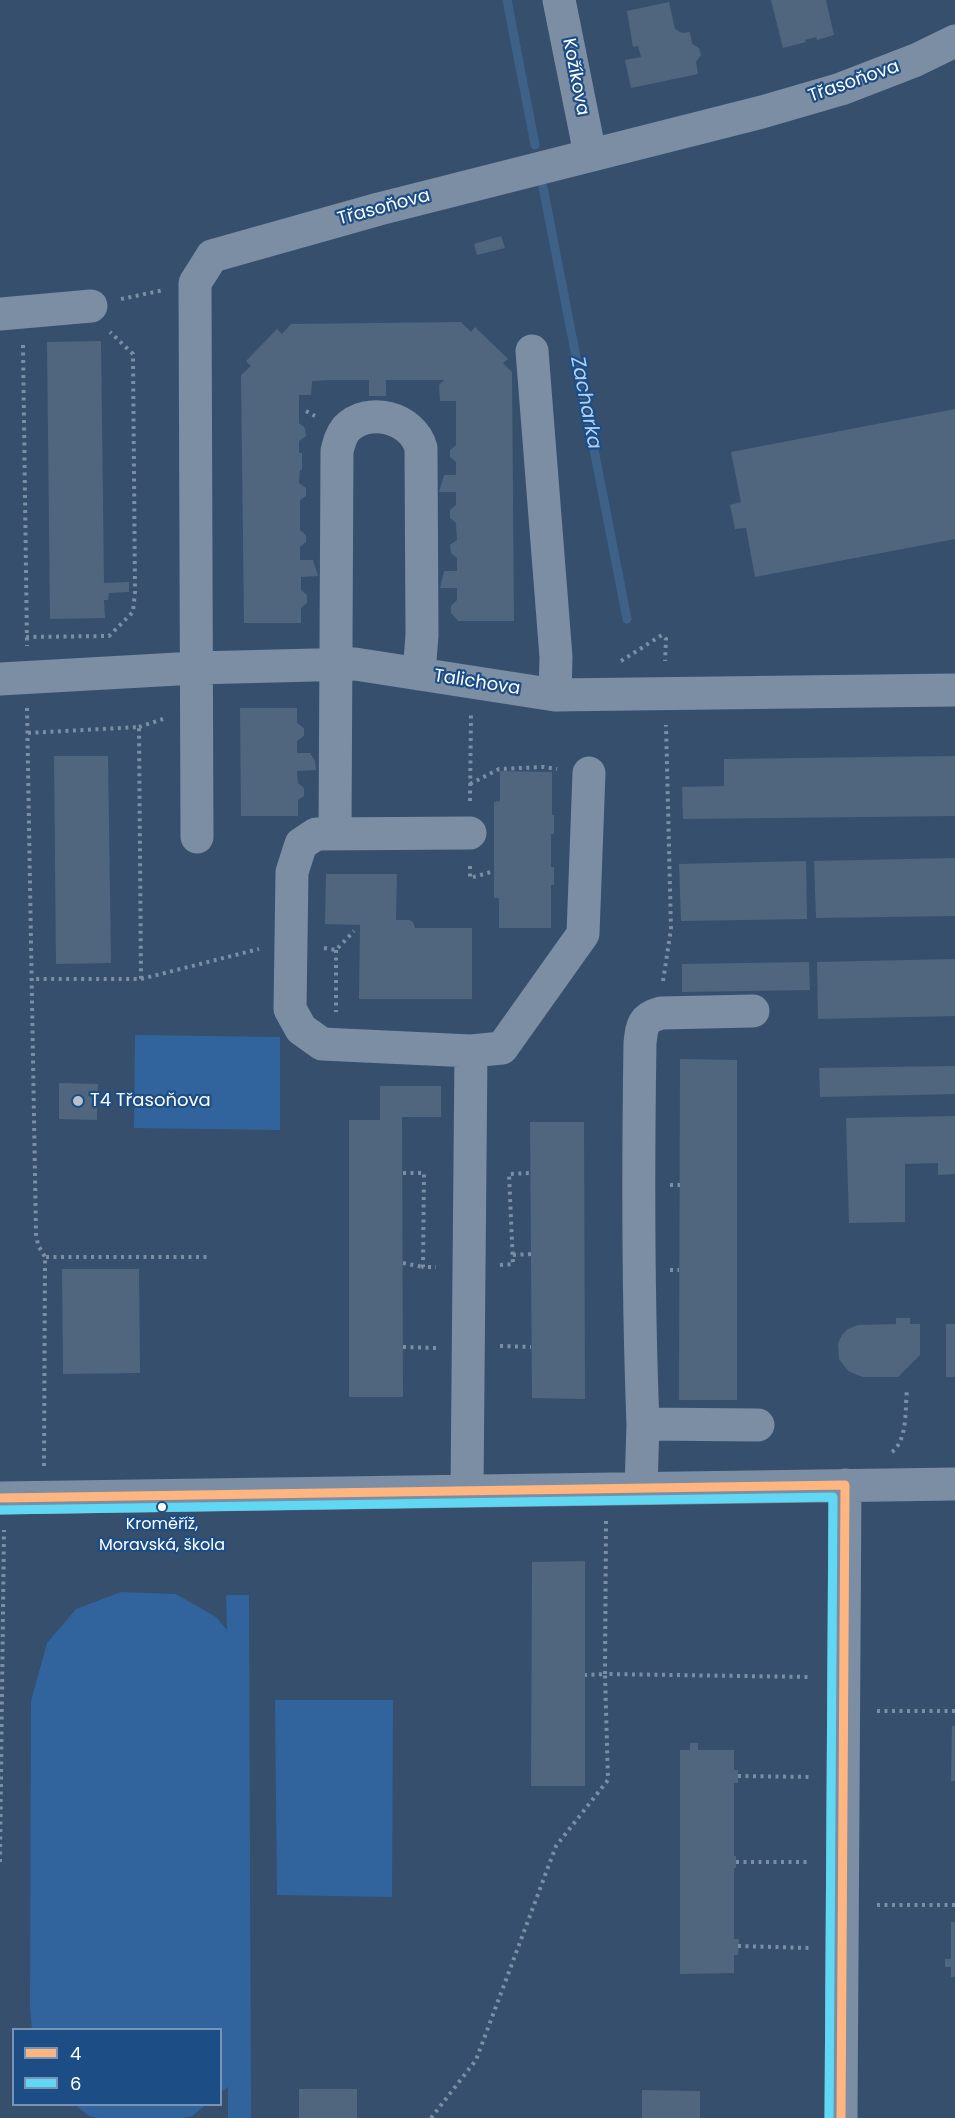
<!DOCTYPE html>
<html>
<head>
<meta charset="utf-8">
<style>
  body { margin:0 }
  #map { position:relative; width:955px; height:2118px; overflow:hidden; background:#354f6d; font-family:Poppins,sans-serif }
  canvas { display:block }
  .legend { position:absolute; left:12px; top:2028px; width:210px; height:78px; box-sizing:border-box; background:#1d4d85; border:2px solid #7794b6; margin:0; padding:8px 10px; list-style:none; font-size:18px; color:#fff }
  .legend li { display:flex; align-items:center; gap:12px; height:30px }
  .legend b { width:30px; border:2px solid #7794b6 }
</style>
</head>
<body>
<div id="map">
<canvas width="955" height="2118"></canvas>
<ul class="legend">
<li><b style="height:8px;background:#ffb580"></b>4</li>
<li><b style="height:8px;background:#60d8f3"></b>6</li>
</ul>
</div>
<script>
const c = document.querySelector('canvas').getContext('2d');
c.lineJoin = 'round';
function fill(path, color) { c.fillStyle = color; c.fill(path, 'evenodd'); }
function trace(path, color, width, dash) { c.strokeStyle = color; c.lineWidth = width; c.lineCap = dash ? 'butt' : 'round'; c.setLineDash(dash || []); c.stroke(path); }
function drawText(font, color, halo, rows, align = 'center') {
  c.font = font + ' Poppins,sans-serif'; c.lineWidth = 4.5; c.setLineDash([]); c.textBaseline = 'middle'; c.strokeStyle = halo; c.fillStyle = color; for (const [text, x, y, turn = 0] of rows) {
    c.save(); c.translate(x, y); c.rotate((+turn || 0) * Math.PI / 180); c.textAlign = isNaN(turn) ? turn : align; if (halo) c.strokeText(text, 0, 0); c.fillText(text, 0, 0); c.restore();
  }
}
const green = new Path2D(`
  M135 1035 280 1037V1130L134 1128Z
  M121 1592 176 1594 216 1617 227 1630 226 1595H249L251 2118H228V2087L221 2092 220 2030 32 2029 30 2008 31 1701 47 1643 76 1609Z
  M275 1700H393L392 1897 277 1895Z
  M75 2105H206L192 2116 183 2118H98L89 2116Z`);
const stream = new Path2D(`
  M507 0 535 145
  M543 187 627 619`);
const building = new Path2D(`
  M771 0H826L834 35 817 40 816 37 805 40 806 42 783 48Z
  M669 2 675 29 682 33 690 32 692 44 699 48 701 55 696 62 698 74 631 88 625 60 641 57 638 46 633 47 627 11Z
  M501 236 505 248 477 255 474 244Z
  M461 322 471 332 475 327 508 359 503 363 512 372 514 621H458L451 613V606L457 600V588H440L444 571H457V558L451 553 450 545 457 540 456 523 450 518V510L456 505V492H439L444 475H456V462L450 457V450L456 445V401H440L439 385 444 380H386V396H369V380H330L312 381 311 395H299V423L305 428 306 436 299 441V453H302V470H300L299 483 306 488V496L300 500V530L306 535V542L300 547V560H313L318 576 301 577V590L307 595V603L301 608V623H244L241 375 251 366 246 361 277 329 282 334 291 324Z
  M101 341 104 583 129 582V592L109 593 108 600H104L105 618 50 619 47 342Z
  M955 409V539L755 577 746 528 735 529 730 505 741 502 731 452Z
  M240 708H297V723L304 728V736L297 741V753H310L315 761 316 770 297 771 298 783 304 788V796L298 800V816H241Z
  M54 756H108L111 963 56 964Z
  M955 756V816L683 819 682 787 724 786V759Z
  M500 771 552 772V815H554V834H551V867H554V885H551V928H499V898H494V802L500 801Z
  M955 858V916L816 918 814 861Z
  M806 861 807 919 681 921 679 864Z
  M326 874H397L396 920H409L413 922 415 928H472V999H359L360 925 325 924Z
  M955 959V1016L818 1019 817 962Z
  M809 962 810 990 682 992V964Z
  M680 1059 737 1060V1400H679Z
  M955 1066V1094L820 1097 819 1068Z
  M59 1083 98 1084 97 1120 59 1119Z
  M380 1086H441V1117H402L403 1397H349V1120H380Z
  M955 1116V1174L938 1175V1163L905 1164V1222L849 1223 846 1118Z
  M530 1122H584L585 1399 532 1398Z
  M62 1269H139L140 1373 63 1374Z
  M896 1318H910V1324H920V1355L898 1377H863L848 1371 839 1359 838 1343 842 1335 848 1329 858 1325 896 1324Z
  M946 1324H955V1377H946Z
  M585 1561V1786H531L532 1562Z
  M952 1726H955V1781H951Z
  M690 1743H698V1750H734V1770H738V1783H734V1856H736V1868H734V1939H739L738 1955H734V1973L680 1974V1750H690Z
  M951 1922H955V1977H951V1967H945V1959H951Z
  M299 2089H357V2118H299Z
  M642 2090 700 2091V2118H642Z`);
const path = new Path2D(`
  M121 299 164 290
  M23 345 27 646
  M306 411 315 416
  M26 637 109 636 133 612 135 592 133 354 110 332
  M621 661 662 635 666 639 665 661
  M27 708 36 1234 38 1245 45 1257
  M139 727 163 719
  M28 733 139 727 141 979H32
  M470 784 499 769 544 767 557 769
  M470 801 471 713
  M470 866V878L494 871
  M324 948 336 950 354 931
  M336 950V1012
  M141 979 259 949
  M663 981 671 929 666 725
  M403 1173H424L423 1267H436
  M670 1185H680
  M513 1255 531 1254
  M403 1263 423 1267
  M500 1265 513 1264 509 1174 531 1173
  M670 1270H679
  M500 1346 531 1347
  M403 1347 436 1348
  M892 1452C908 1440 905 1408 907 1389
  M44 1466 45 1257H209
  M606 1521 605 1674 811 1677
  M877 1711H955
  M738 1776 813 1777
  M0 1862 4 1530
  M736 1862H810
  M877 1905H955
  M738 1946 811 1948
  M431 2118 476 2060 556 1846 608 1780 605 1674 585 1675`);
const minor = new Path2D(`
  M559 0 590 154
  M0 314 91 306
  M532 351 556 657 555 695
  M0 679 195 668 355 664 555 695 955 690
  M335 834 337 451C339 443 341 435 346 429 368 406 412 417 421 448L422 635 419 674
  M197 837 195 283 212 256 379 209 762 112 841 89 916 60 955 41
  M471 1051 502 1048 583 934 589 773
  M643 1424C638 1297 638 1170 640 1043 642 1026 642 1018 661 1013L753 1011
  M641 1488 643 1424 758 1425
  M467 1490 471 1051 322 1044 301 1029 290 1009 292 872 301 844 316 834 470 833
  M0 1498 955 1484
  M841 2118 845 1485`);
const bus1 = new Path2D(`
  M0 1498 845 1485 841 2118`);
const bus2 = new Path2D(`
  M0 1510 833 1497 829 2118`);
const markers = [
  [78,1101,6,"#b8c1cc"],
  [162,1507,5,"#fff"]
];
const busNames = [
  ["Kroměříž,",162,1525],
  ["Moravská, škola",162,1546]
];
const streetNames = [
  ["Kožíkova",575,77,79],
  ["Třasoňova",854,82,-19],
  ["Třasoňova",384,208,-15],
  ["Talichova",477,683,9]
];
const poiNames = [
  ["T4 Třasoňova",90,1101]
];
const waterNames = [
  ["Zacharka",585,403,79]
];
fill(green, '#31649c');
trace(stream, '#3e6188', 9);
fill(building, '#50667e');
trace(path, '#7b8ea3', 4, [3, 4.5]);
trace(minor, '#7b8ea3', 33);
trace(bus1, '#ffb580', 9);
trace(bus2, '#60d8f3', 9);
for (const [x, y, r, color] of markers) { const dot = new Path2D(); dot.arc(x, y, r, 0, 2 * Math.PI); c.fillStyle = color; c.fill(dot); trace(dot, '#1d4d85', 2); }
drawText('16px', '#fff', '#1d4d85', busNames);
drawText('18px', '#fff', '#1d4d85', streetNames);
drawText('18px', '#fff', '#1d4d85', poiNames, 'left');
drawText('italic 20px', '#b0d0f2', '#1d4d85', waterNames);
</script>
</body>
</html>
